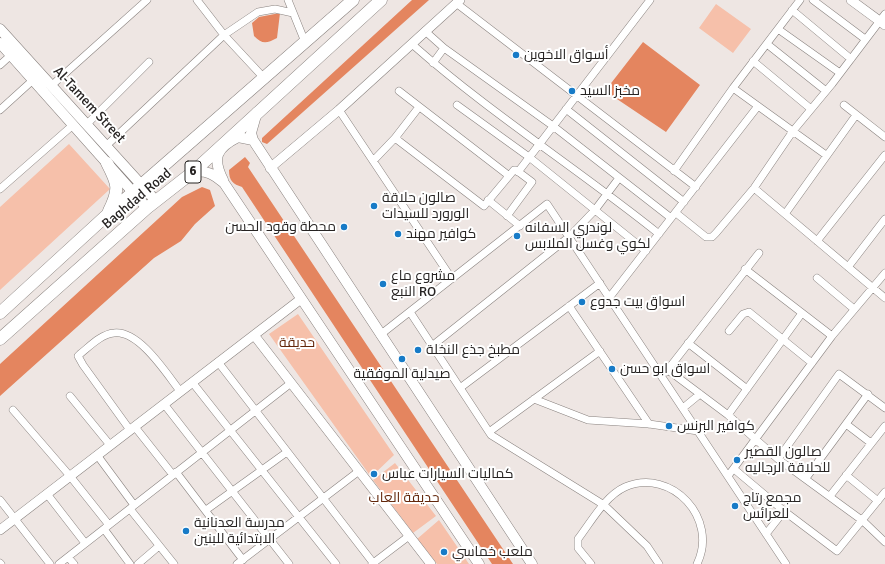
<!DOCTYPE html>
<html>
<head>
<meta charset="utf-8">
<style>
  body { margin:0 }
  canvas { display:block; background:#eee6e3 }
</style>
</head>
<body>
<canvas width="885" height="564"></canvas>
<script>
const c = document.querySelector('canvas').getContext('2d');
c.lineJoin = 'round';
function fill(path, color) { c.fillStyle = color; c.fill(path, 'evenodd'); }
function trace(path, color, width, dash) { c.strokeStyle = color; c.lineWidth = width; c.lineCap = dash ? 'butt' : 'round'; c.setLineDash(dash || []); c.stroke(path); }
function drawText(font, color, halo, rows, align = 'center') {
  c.font = font + ' Signika,Cairo,sans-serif'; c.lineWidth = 4; c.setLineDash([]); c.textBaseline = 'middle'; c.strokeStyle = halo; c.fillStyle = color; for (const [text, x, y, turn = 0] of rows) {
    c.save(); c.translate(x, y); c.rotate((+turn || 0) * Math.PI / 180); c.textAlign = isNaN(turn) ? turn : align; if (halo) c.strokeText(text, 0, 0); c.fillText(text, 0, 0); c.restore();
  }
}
const green = new Path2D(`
  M716 4 751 29 733 53 699 28Z
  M69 144 110 189 0 290V207Z
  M298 314 394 455 371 477 269 334Z
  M395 463 436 516 413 533 373 480Z
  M439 520 469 564H437L417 539Z`);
const water = new Path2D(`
  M412 0H429L267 144 262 142V138Z
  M280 13 277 38C266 44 262 44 254 36L252 23 259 17Z
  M643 42 700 85 666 132 605 91Z
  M245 157 250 163 248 167 513 564H492L242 187C233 184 229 181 229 170Z
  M202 187 210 190 215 206 195 224 181 241 154 258 0 396V364L182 197Z`);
const minor = new Path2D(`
  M197 0 224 35 264 78
  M288 0 305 42
  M813 0 865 39
  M456 3 696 187
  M792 10 851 59
  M778 29 840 73
  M425 31 444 48 553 126 671 218
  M767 44 826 91
  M413 45C490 113 578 169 659 234
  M753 61 811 109
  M433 63 444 48
  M0 65 11 55
  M51 86 147 0
  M733 88 826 155
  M399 91 508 175
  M457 105 529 157 646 251
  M844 105 885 137
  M566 109 684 202
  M0 110 33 80
  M339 110 452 279
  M87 124 149 62
  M395 138 484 206 514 170H516L532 182 507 216
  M107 145 224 35 258 12 275 9 293 13
  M373 161 395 138 419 107
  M674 171 733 88 800 0
  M518 172 650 0
  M754 188 885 298
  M0 189 73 125
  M488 200 520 226
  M676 213 706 237H712L716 233 754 188 793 131 832 84 885 14
  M785 214 856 115
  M817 241 885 155
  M848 267 885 219
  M745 269 832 336
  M817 278 854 309
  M609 298 758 106
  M569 306 649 424
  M410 312 491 435 604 505 647 546 659 564
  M729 331 743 314 749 312 812 363
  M380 335 547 204 786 564
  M688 343 747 389
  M432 346 569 237 595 210 619 178
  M218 362 374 564
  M668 370 728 415 778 459 863 521 885 542
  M666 372 759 253
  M192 382 336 564
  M460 388 600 283
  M70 396 110 445
  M534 399 588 420 649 424 698 431
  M164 404 289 564
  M683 408 700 394
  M13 410 70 476 109 525
  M728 415 802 313
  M846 424 871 443
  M135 427 173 475
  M130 430 83 365 78 356 80 354C89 347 101 334 114 333 139 330 166 373 180 391
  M489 432 600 351
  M97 455 134 505
  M778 459 839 374 885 408
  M734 469 784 511 837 551 885 492
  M176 472 243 560
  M846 475 878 501
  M728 476 832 336 885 273
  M806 478 868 394
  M47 494 85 543
  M830 496 885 426
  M0 500 50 564
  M130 509 174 564
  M206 510 287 452
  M104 529 130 564
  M766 534 784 511
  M68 557 74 564
  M0 563 1 564
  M59 564 291 383
  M138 564 159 546
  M237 564 359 471
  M372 564 409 536
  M591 564 578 548V539C591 522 605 496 625 487 672 467 719 519 697 564`);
const tertiary = new Path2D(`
  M851 0 885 25
  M270 168 339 110 460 0
  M254 335 431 564
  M0 530 301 299`);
const secondary = new Path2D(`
  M0 29 156 201
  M0 43 147 208
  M257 112 251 133 253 140 532 564
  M193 172C207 170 213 174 224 183L479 564
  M223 180C212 158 216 148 238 137L253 140`);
const trunk = new Path2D(`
  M107 163C118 184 120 189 109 211
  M0 313 107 215 353 0
  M0 339 147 208 193 172 381 0`);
const markers = [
  [516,55,4,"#177bc7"],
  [572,91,4,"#177bc7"],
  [374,206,4,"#177bc7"],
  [344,227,4,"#177bc7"],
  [398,234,4,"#177bc7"],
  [517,236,4,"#177bc7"],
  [383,284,4,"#177bc7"],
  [582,302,4,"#177bc7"],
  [418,350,4,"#177bc7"],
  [402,359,4,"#177bc7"],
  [612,369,4,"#177bc7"],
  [669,426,4,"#177bc7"],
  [737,460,4,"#177bc7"],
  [374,474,4,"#177bc7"],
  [735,506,4,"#177bc7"],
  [186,531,4,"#177bc7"],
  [444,552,4,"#177bc7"]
];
const shields = [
  [193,172,16]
];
const shieldNames = [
  ["6",193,172]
];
const poiNames = [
  ["أسواق الاخوين",524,55],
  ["مخبز السيد",580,91],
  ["صالون حلاقة",382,198],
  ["الورورد للسيدات",382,214],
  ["محطة وقود الحسن",336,227,"right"],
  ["لوندري السفانه",525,228],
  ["لكوي وغسل الملابس",525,244],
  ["كوافير مهند",406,234],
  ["مشروع ماع",391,276],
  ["النبع RO",391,292],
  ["اسواق بيت جدوع",590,302],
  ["مطبخ جذع النخلة",426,350],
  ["اسواق ابو حسن",620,369],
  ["صيدلية الموفقية",402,374,"center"],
  ["كوافير البرنس",677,426],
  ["صالون القصير",745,452],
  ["للحلاقة الرجاليه",745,468],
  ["كماليات السيارات عباس",382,474],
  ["مجمع رتاج",743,498],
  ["للعرائس",743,514],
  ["مدرسة العدنانية",194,523],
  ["الابتدائية للبنين",194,539],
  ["ملعب خماسي",452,552]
];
const streetNames = [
  ["Al-Tamem Street",89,105,47],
  ["Baghdad Road",137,199,-40]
];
const parkNames = [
  ["حديقة",297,343],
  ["حديقة العاب",404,498]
];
fill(green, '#f6c0aa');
fill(water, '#e4855f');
trace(minor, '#89827f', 8);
trace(tertiary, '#89827f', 10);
trace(secondary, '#89827f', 11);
trace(trunk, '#89827f', 13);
trace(minor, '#fff', 7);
trace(tertiary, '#fff', 9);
trace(secondary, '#fff', 10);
trace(trunk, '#fff', 12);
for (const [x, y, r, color] of markers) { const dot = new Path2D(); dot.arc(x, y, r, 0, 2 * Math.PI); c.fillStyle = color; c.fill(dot); trace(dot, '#fff', 1.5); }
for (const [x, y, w] of shields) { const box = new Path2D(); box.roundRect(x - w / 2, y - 11, w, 22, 3); c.fillStyle = '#fff'; c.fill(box); trace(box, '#272423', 1); }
drawText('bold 13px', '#272423', null, shieldNames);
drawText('14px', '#272423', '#fff', poiNames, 'left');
drawText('14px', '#272423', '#fff', streetNames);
drawText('14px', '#63270b', '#fff', parkNames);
</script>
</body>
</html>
